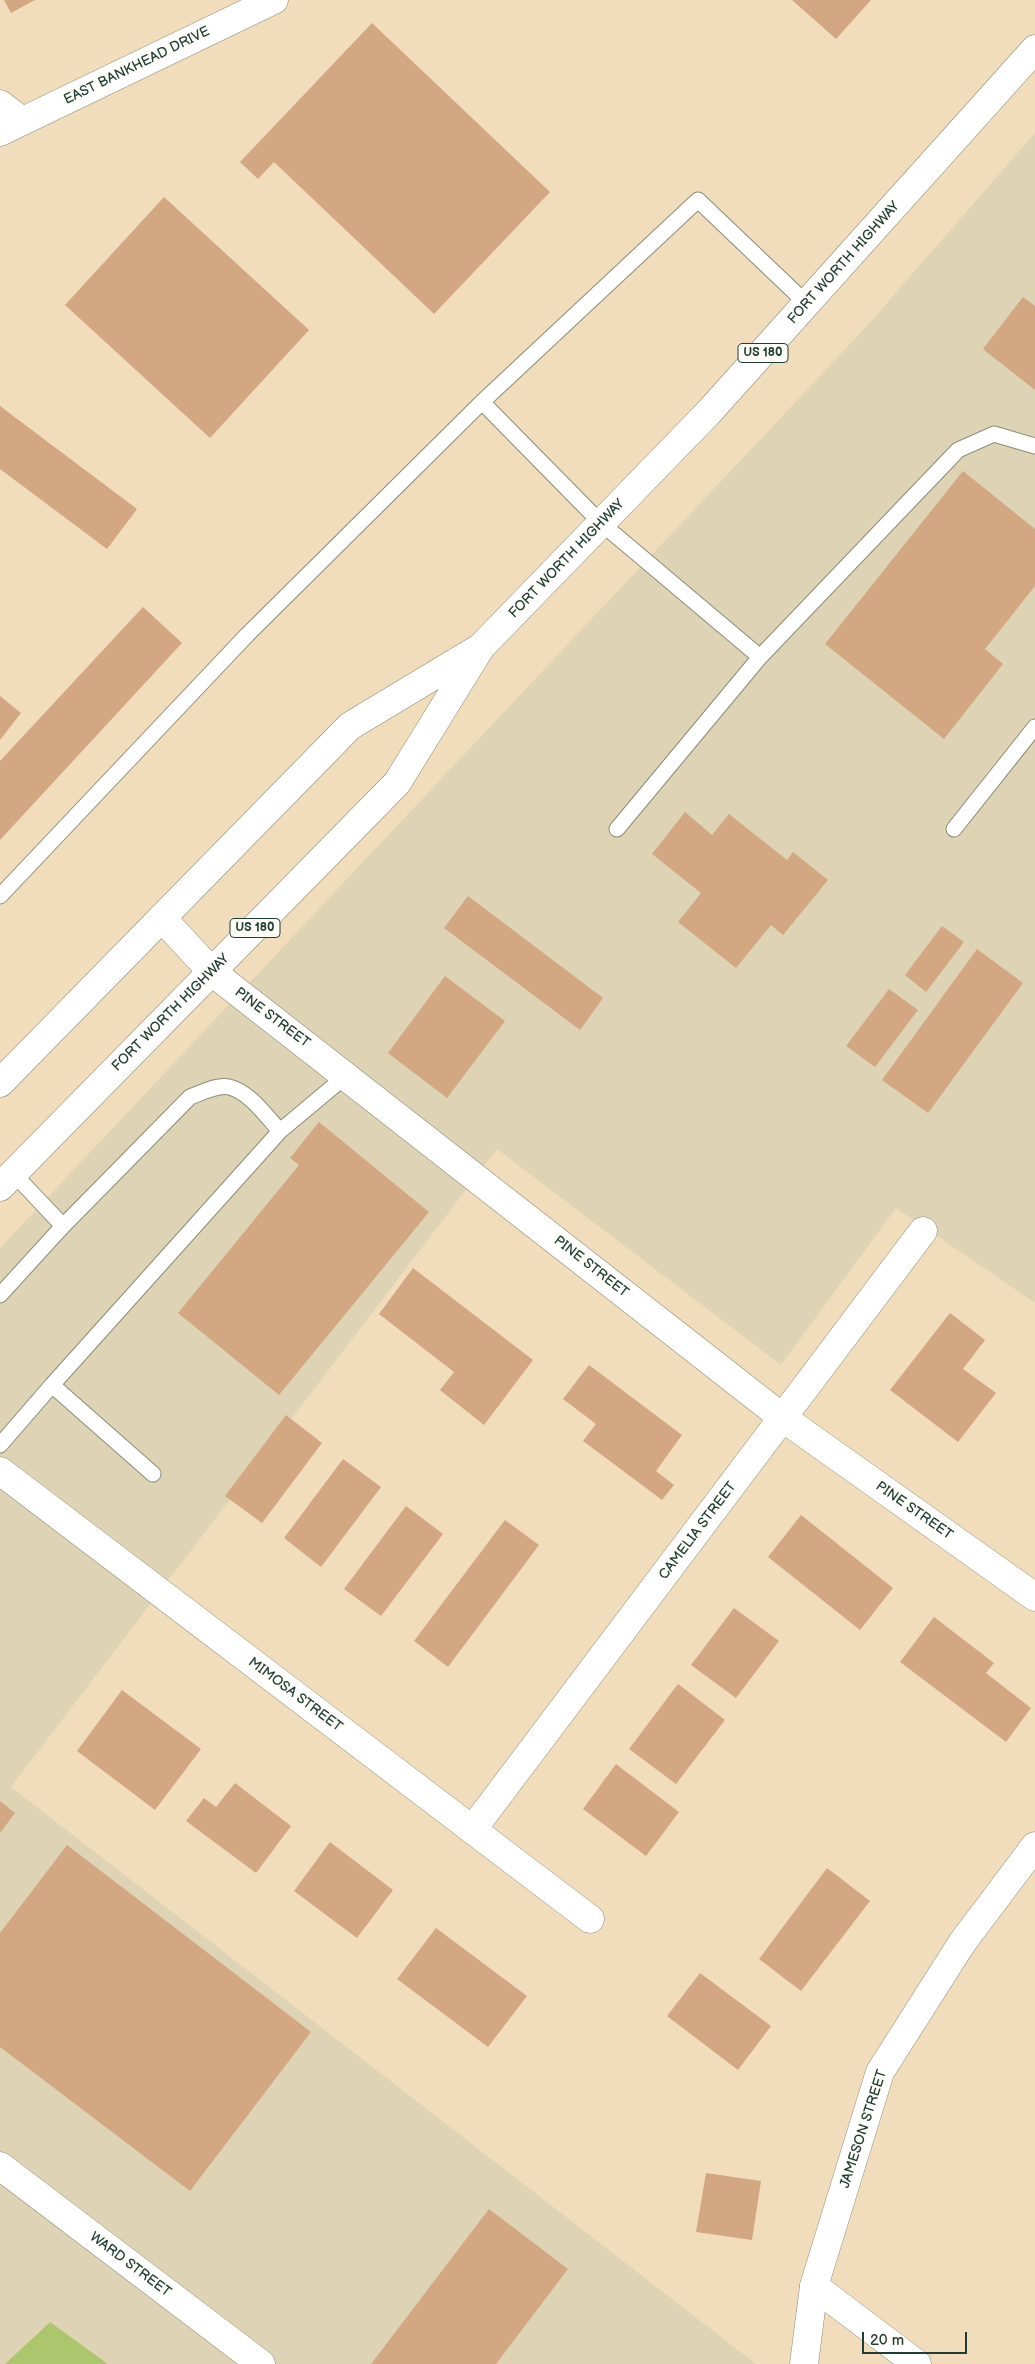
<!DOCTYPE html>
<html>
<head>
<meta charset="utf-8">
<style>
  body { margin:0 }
  #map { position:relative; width:1035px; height:2364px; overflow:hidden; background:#f1ddbc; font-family:"Balsamiq Sans",sans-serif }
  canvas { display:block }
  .scale { position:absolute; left:862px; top:2332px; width:105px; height:22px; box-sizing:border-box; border:2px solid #1f3d34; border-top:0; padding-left:6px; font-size:15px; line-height:18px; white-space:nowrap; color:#1f3d34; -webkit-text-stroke:4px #fdfcf7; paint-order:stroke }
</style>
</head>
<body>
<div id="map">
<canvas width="1035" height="2364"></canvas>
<div class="scale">20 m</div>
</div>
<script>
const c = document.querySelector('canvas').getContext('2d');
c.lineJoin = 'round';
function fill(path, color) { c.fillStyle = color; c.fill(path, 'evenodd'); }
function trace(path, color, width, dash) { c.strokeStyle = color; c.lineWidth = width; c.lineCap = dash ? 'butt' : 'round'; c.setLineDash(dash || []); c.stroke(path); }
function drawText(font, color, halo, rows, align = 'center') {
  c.font = font + ' "Balsamiq Sans",sans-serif'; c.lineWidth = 4; c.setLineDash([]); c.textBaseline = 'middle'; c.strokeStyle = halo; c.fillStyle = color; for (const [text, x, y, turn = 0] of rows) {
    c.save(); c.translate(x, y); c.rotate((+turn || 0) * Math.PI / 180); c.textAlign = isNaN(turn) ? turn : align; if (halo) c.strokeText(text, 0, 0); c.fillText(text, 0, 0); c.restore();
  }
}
const built = new Path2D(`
  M1035 133V1303L896 1208 781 1365 497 1149 11 1787 756 2364H108L50 2322 5 2364H0V1248L866 327Z`);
const green = new Path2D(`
  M50 2322 108 2364H5Z`);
const building = new Path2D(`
  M4 0H35L11 13Z
  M792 0H871L836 39Z
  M372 23 550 192 434 314 274 162 258 179 240 162Z
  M164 197 309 330 210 438 65 305Z
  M1023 297 1035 306V390L983 349Z
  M0 406 137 509 107 549 0 469Z
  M963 471 1035 529V586L985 649 1003 664 944 739 825 644Z
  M143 607 182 643 0 840V761Z
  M0 696 21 713 0 740Z
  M685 812 712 835 729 814 787 860 793 852 828 880 783 935 771 925 736 968 678 922 701 893 652 854Z
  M468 896 603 998 580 1030 444 928Z
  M942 926 964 942 926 992 905 975Z
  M977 949 1023 983 928 1113 882 1080Z
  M445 976 505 1021 447 1098 388 1053Z
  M889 989 918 1010 875 1067 846 1046Z
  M319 1122 429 1212 279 1395 178 1313 299 1165 290 1158Z
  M413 1268 533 1360 484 1425 440 1390 454 1372 379 1314Z
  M950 1313 985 1340 963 1369 996 1393 958 1442 890 1390Z
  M589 1365 682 1435 656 1471 674 1485 662 1500 583 1441 596 1424 563 1399Z
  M286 1415 322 1443 262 1523 225 1496Z
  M343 1459 381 1487 321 1567 284 1538Z
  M406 1506 443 1534 381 1616 344 1589Z
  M801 1515 893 1588 860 1630 768 1557Z
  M505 1520 539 1545 448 1667 414 1641Z
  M734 1608 779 1641 736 1698 691 1665Z
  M934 1617 994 1663 986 1673 1031 1708 1006 1742 900 1662Z
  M678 1684 725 1720 676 1784 629 1749Z
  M122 1690 201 1749 155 1810 77 1751Z
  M616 1764 679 1812 646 1856 583 1809Z
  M235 1783 291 1826 256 1873 186 1821 204 1798 216 1807Z
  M0 1801 15 1813 0 1833Z
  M330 1842 393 1890 357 1938 294 1891Z
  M67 1845 311 2032 190 2191 0 2047V1933Z
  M827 1868 870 1901 801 1991 759 1959Z
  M436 1928 527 1996 488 2047 397 1979Z
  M700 1973 771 2026 738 2070 667 2016Z
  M706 2173 761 2181 752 2240 696 2232Z
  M489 2209 568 2269 496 2364H371Z`);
const service = new Path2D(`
  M807 304 698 200 482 402 601 523 760 657 958 450 994 434 1035 446
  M617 829 760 657
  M954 829 1035 727
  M0 896 247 635 482 402
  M13 1173 63 1226 190 1097C201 1093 218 1084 229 1087 250 1092 266 1116 280 1131
  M0 1295 63 1226
  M0 1445 52 1385
  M153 1474 52 1385 280 1131 347 1075`);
const minor = new Path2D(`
  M0 104 22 121
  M162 918 212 972 783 1418 1035 1597
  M0 1471 590 1919
  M472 1830 923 1231
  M0 2166 261 2364
  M814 2286 917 2364`);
const tertiary = new Path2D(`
  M0 132 274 0
  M804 2364 814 2286 880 2072 962 1943 1035 1846`);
const primary = new Path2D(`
  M0 1083 350 726 478 649
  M0 1187 397 783 481 647 709 412 1035 49`);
const shields = [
  [763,353,50],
  [255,928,50]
];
const shieldNames = [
  ["US 180",763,353],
  ["US 180",255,928]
];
const streetNames = [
  ["EAST BANKHEAD DRIVE",137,66,-26],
  ["FORT WORTH HIGHWAY",844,263,-48],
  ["FORT WORTH HIGHWAY",567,559,-46],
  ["FORT WORTH HIGHWAY",171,1013,-45],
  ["PINE STREET",272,1018,37],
  ["PINE STREET",591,1267,38],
  ["PINE STREET",914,1511,35],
  ["CAMELIA STREET",698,1531,-53],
  ["MIMOSA STREET",295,1695,37],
  ["JAMESON STREET",864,2129,-72],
  ["WARD STREET",130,2265,37]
];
fill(built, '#ded4b5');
fill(green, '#acc66d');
fill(building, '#d2a781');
trace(service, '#888d78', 17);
trace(minor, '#888d78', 29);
trace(tertiary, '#888d78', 29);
trace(primary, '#888d78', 29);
trace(service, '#fff', 15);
trace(minor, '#fff', 28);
trace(tertiary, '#fff', 28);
trace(primary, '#fff', 28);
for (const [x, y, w] of shields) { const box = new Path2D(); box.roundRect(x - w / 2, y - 9.5, w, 19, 4); c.fillStyle = '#fdfcf7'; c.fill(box); trace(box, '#1f3d34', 1); }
drawText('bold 12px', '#1f3d34', null, shieldNames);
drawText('14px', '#1f3d34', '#fdfcf7', streetNames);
</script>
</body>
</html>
